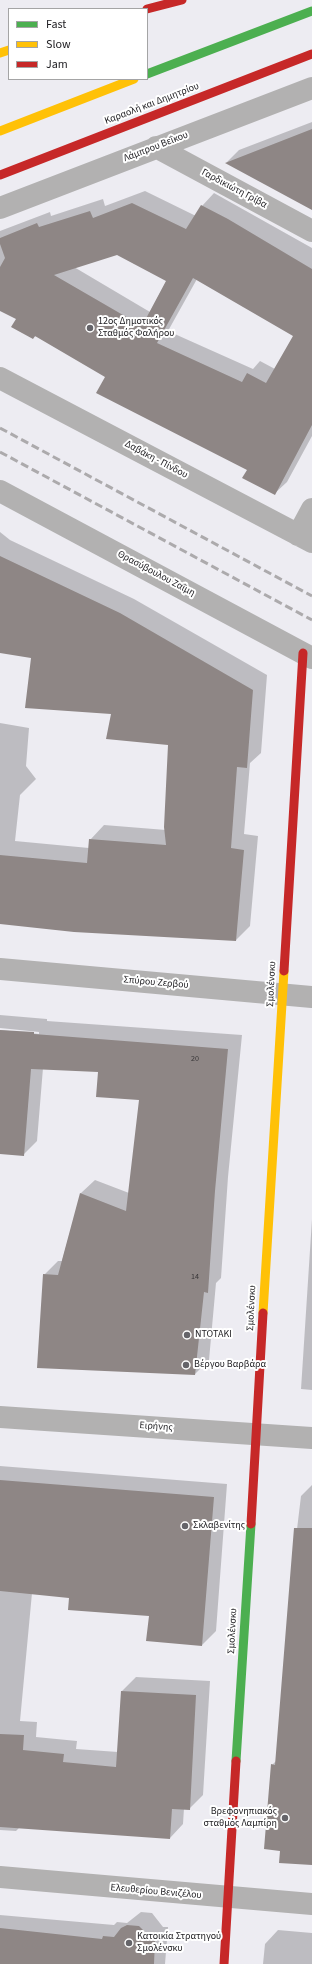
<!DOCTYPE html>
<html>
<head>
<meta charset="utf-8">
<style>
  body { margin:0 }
  #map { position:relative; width:312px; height:1964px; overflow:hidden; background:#edecf2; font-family:"Source Sans 3",sans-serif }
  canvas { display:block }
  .legend { position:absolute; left:8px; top:8px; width:140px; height:72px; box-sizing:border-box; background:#fff; border:1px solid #a4a4a5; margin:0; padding:5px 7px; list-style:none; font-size:12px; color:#1c1b1f }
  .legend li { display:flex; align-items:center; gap:8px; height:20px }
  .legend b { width:20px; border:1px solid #a4a4a5 }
</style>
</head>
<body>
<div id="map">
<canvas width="312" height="1964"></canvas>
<ul class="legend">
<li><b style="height:5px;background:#4caf50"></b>Fast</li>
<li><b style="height:5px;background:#ffc107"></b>Slow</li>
<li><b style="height:5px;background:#c62828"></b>Jam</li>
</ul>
</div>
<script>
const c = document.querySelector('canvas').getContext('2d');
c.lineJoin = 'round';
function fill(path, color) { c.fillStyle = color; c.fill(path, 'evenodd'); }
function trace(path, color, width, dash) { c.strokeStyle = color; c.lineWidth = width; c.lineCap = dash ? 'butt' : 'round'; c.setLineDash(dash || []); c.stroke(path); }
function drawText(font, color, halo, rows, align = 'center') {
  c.font = font + ' "Source Sans 3",sans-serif'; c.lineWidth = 4; c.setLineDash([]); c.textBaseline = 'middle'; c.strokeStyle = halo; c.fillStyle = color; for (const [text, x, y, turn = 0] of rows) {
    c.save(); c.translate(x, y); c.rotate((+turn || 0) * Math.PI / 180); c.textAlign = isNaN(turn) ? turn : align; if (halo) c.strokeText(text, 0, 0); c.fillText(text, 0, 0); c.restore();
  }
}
const shadow = new Path2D(`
  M312 122V209L227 162 239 150Z
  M145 191 196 216 202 206 214 193 312 248V436L287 482 274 494 248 469 106 376 36 336 33 338 17 319 0 310V231L50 212 51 216 103 199 105 206ZM117 254 167 280 150 312 74 267ZM197 279 295 335 275 369 260 361 253 369 168 331Z
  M0 532 10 540 134 599 267 675 261 753 250 763 244 834 258 836 250 926 236 940 0 923V723L29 728 26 766 36 779 20 795 15 841 89 848 90 840 104 825 166 830 169 744 112 713 32 657 0 652Z
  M0 1015 47 1019V1021L242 1035 228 1177 221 1278 216 1283 209 1360 195 1374 44 1275 58 1261H62L81 1193 95 1180 129 1193 140 1099 99 1071 43 1068 37 1141 23 1155 0 1153V1030L39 1034V1032L0 1028Z
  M312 1219V1390L301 1389Z
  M0 1466 227 1484 216 1631 202 1645 150 1615 70 1597 32 1593 20 1721 37 1722 36 1737 77 1741 76 1749 118 1752 122 1691 136 1677 210 1681 203 1795 189 1809 184 1808 183 1824 170 1838 20 1827 16 1831 0 1830Z
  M312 1485V1864L281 1850 272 1765 277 1760 291 1579 301 1496Z
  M141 1912 152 1913 163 1927H168L165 1964H0V1915L114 1925 117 1922 127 1923Z
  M278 1930 312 1933V1964H263L265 1944Z`);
const building = new Path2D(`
  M312 129V210L225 163Z
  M132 203 186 229 201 205 228 219 312 269V425L275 495 242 478 247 470 96 393 105 377 35 336 33 339 11 327 16 319 0 311V267L5 258 0 244V238L37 223 39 227 90 211 93 218ZM117 255 166 281 142 326 54 275ZM193 278 293 336 266 383 247 373 242 382 157 343Z
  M0 556 120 613 253 690 247 768 237 767 231 848 244 850 236 941 74 932 0 924V855L87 863 89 839 166 845 164 827 168 745 106 739 111 714 25 708 31 658 0 653Z
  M0 1030 34 1032V1034L228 1049 215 1191 208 1293 204 1292 195 1375 37 1368 43 1274 58 1275 80 1193 126 1211 139 1100 96 1097 98 1072 31 1069 24 1156 0 1154Z
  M0 1480 214 1497 202 1646 146 1641 149 1616 68 1610 69 1598 0 1591Z
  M294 1528H312V1865L279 1863 280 1851 264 1849 271 1764 275 1765Z
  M121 1691 196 1695 190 1810 172 1809 170 1839 0 1827V1734L24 1735 23 1750 64 1754 63 1762 116 1767Z
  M127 1925 139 1926 143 1930 149 1940 155 1941 154 1964H0V1928L102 1939 103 1936 114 1937 121 1928Z`);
const street = new Path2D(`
  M156 147 312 231
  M0 208 312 88
  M0 378 312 542
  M0 491 312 658
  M298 535 312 509
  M0 969 312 997
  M0 1417 312 1438
  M0 1877 312 1904`);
const fast = new Path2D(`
  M147 74 312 11
  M236 1761 251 1524`);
const slow = new Path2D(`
  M0 53 9 50
  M0 131 134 79
  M263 1313 284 971`);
const jam = new Path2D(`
  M147 9 182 0
  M0 175 312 54
  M284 971 303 653
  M251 1524 263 1313
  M224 1964 236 1761`);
const rail = new Path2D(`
  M0 428 312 596
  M0 452 312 620`);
const markers = [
  [90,328,4,"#656469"],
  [187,1335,4,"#656469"],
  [186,1365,4,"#656469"],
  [185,1526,4,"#656469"],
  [285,1818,4,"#656469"],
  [129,1943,4,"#656469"]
];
const numberNames = [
  ["20",195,1059],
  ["14",195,1277]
];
const streetNames = [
  ["Καραολή και Δημητρίου",152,104,-21],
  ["Λάμπρου Βεΐκου",156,147,-21],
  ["Γαρδικιώτη Γρίβα",234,189,28],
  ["Δαβάκη - Πίνδου",156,460,28],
  ["Θρασύβουλου Ζαΐμη",156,574,28],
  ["Σπύρου Ζερβού",156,983,5],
  ["Σμολένσκυ",272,984,-87],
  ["Σμολένσκυ",252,1308,-87],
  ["Ειρήνης",156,1427,4],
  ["Σμολένσκυ",233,1631,-87],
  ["Ελευθερίου Βενιζέλου",156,1892,5]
];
const poiNames = [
  ["12ος Δημοτικός",98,322],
  ["Σταθμός Φαλήρου",98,334],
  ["NTOTAKI",195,1335],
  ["Βέργου Βαρβάρα",194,1365],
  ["Σκλαβενίτης",193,1526],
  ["Bρεφονηπιακός",277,1812,"right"],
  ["σταθμός Λαμπίρη",277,1824,"right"],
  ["Κατοικία Στρατηγού",137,1937],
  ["Σμολένσκυ",137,1949]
];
fill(shadow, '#0003');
fill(building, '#8e8685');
trace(street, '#b2b1b1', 22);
trace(fast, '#4caf50', 9);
trace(slow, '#ffc107', 9);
trace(jam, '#c62828', 9);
trace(rail, '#acaaac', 3, [8, 4]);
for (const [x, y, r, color] of markers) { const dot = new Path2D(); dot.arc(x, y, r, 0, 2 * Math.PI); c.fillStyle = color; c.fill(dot); trace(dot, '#fff', 1.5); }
drawText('8px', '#383638', null, numberNames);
drawText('10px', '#1c1b1f', '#fff', streetNames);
drawText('10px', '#1c1b1f', '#fff', poiNames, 'left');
</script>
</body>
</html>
